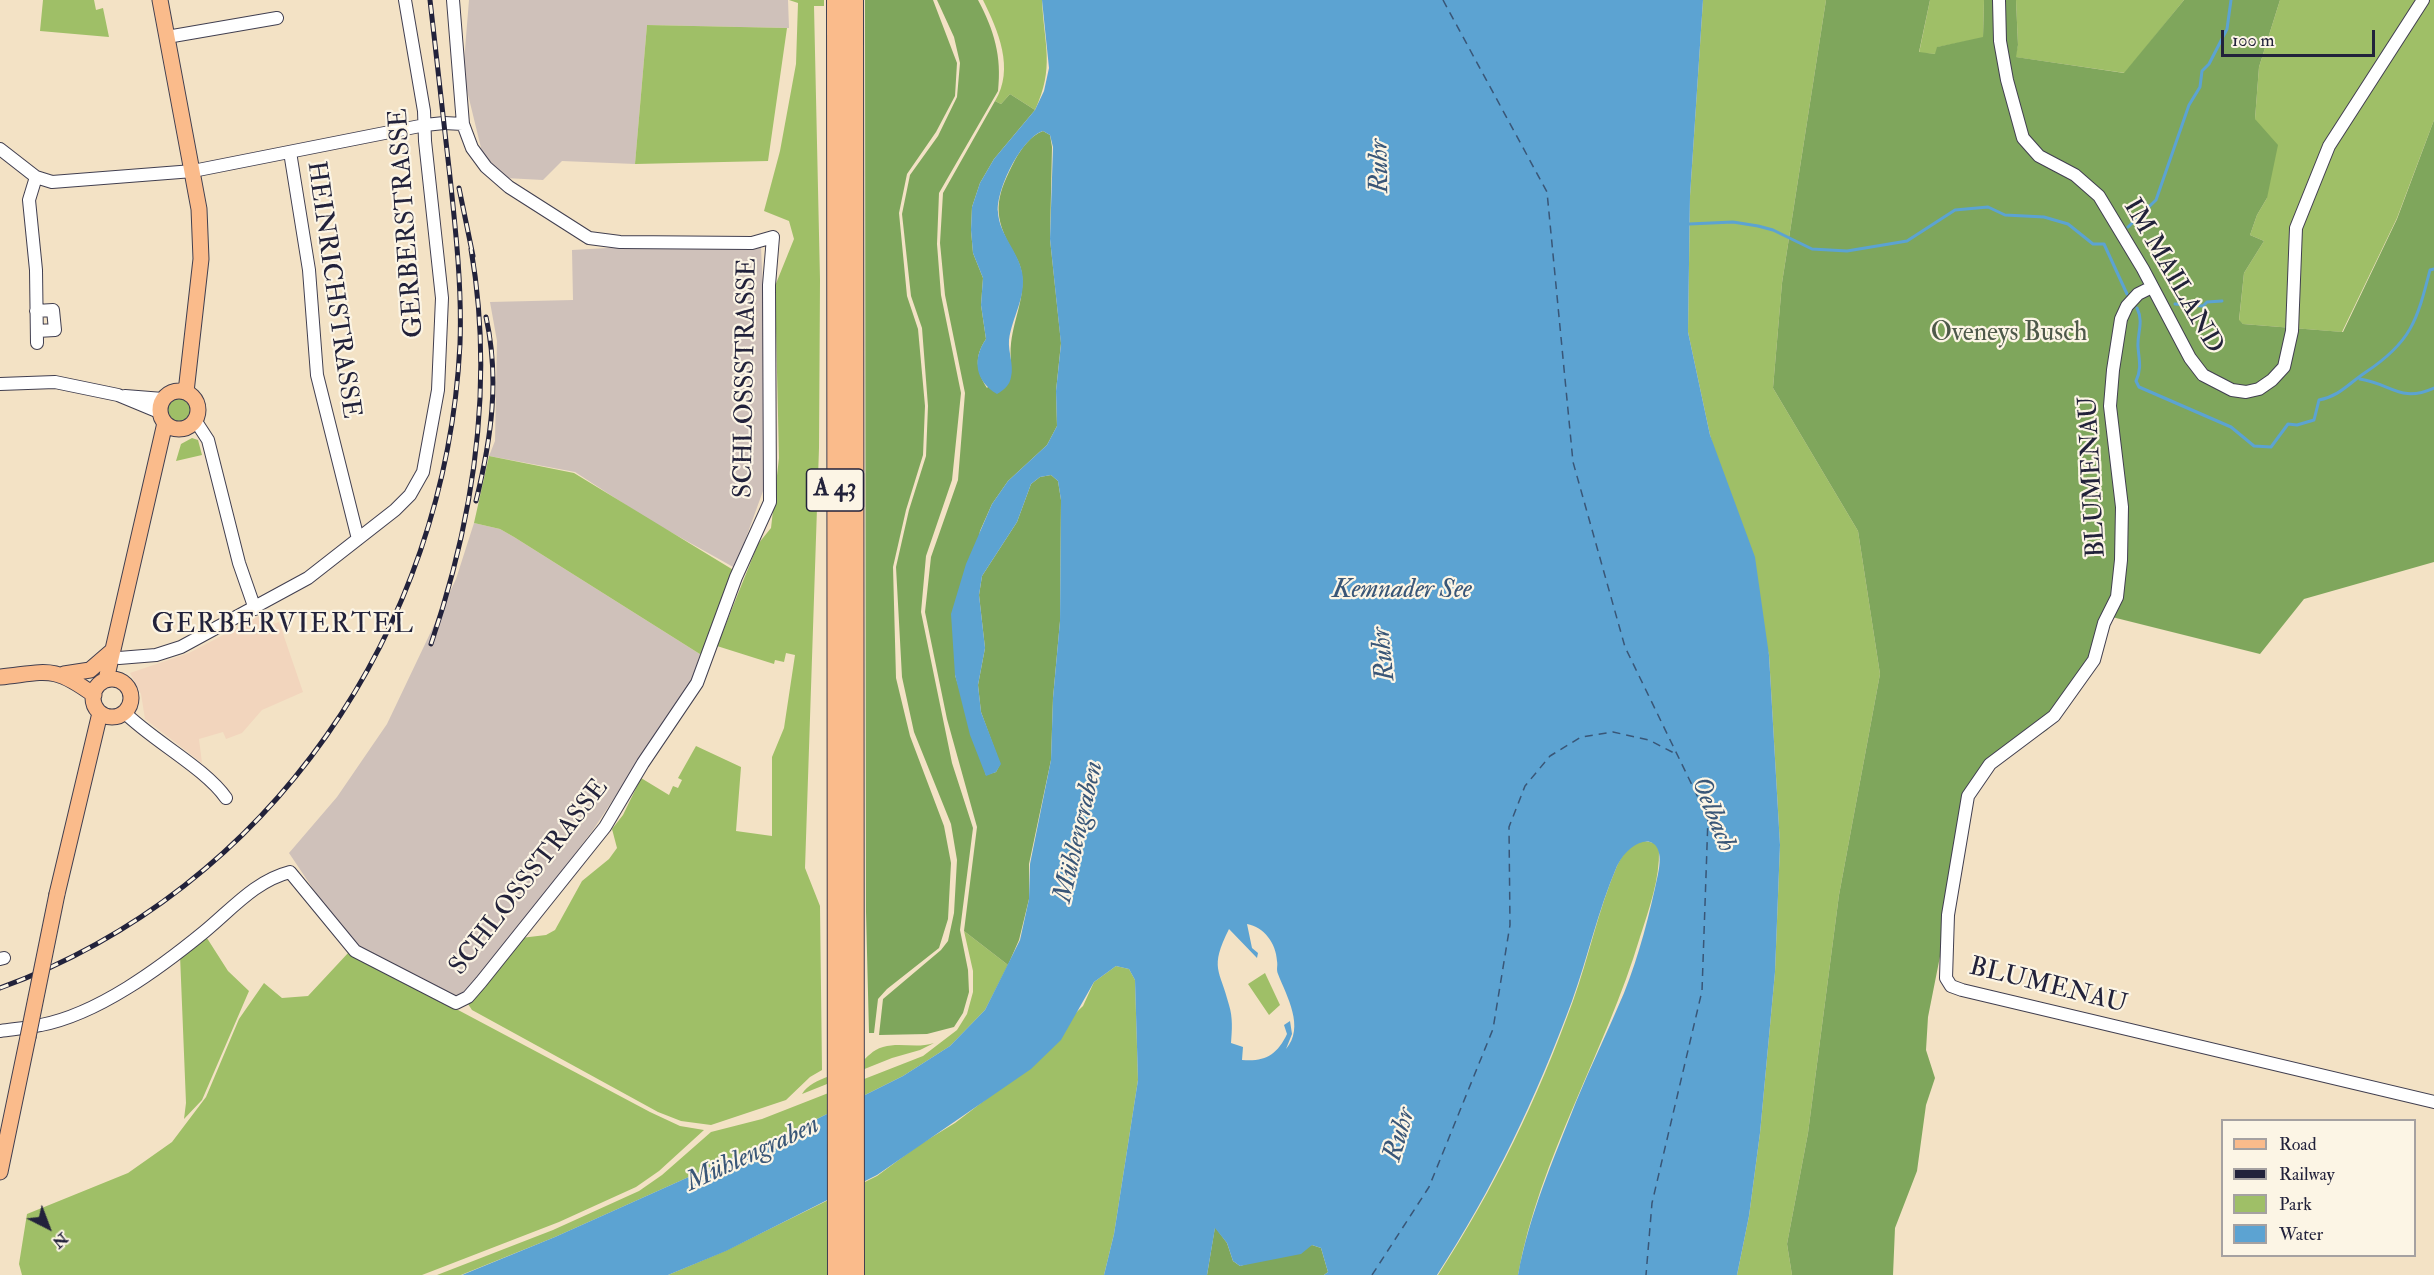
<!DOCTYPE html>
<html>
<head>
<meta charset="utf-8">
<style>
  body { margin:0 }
  #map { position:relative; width:2434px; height:1275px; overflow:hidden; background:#f3e2c5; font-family:"IM FELL Double Pica",serif }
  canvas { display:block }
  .legend { position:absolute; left:2221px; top:1119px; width:195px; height:138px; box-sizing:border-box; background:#fcf5e5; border:2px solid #a5a1a1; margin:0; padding:8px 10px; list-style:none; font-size:18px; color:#22223b }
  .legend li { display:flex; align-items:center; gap:12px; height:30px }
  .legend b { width:30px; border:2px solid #a5a1a1 }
  .north { position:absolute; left:18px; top:1197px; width:60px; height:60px; -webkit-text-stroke:4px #fcf5e5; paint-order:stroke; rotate:138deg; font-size:16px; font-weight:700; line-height:24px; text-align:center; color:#22223b }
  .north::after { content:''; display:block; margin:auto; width:21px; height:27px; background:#22223b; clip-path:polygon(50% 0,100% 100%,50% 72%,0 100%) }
  .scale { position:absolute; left:2221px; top:30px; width:154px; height:27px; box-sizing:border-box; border:3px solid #22223b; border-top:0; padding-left:8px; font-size:18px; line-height:21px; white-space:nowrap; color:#22223b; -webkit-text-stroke:4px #fcf5e5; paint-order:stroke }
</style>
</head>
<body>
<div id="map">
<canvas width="2434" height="1275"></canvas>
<ul class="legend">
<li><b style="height:8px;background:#fabb8b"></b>Road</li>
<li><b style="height:8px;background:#22223b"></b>Railway</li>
<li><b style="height:16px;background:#9fbf67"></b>Park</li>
<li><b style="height:16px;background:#5ca3d2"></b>Water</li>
</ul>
<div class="north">N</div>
<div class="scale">100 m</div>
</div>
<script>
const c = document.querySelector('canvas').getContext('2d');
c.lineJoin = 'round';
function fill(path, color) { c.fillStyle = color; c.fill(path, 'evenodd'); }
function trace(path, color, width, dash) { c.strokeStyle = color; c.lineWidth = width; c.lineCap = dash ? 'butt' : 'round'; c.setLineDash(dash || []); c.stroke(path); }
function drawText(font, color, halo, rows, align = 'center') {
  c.font = font + ' "IM FELL Double Pica",serif'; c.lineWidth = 4.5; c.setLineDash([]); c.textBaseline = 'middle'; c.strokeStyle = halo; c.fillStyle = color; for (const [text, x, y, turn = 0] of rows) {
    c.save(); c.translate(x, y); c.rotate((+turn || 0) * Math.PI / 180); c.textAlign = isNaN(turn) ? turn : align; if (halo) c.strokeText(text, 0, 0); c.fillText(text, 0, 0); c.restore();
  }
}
const built = new Path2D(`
  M265 613 270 625 279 622 303 692 262 710 242 733 226 739 223 732 199 739 202 763 145 719 141 694 130 673 189 653Z`);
const industrial = new Path2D(`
  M469 0H788L789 28 647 25 635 164 562 161 543 180 505 178 482 152 463 74Z
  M625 247H761L767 377 763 491 735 568 649 520 575 472 489 456 495 441 497 341 490 302 573 300 572 250Z
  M474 523 500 529 514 537 703 656 697 672 593 830 466 996 455 999 364 951 344 935 289 853 337 797 387 724 456 579Z`);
const green = new Path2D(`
  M43 0H94L96 10 103 8 109 37 40 31Z
  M789 0H824V6H814L820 280 819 448 805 868 820 906 822 1070 810 1077 786 1100 711 1125 681 1121 658 1112 472 1010 468 1004 521 938 546 935 555 930 582 881 609 859 617 848 612 829 623 815 641 778 669 795 673 786 678 788 682 780 678 778 696 746 741 767 736 831 772 836V757L784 728 795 655 786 653 784 662 775 660 774 664 717 646 758 544 771 528 779 458 775 286 794 239 789 221 764 211 780 151 796 64 798 3Z
  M983 0H1042C1044 45 1055 67 1035 110L1010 94 1001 104 995 101C1015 69 998 30 983 0Z
  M1703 0H1826L1782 283 1773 388 1858 531 1880 674 1839 895 1808 1133 1787 1244 1792 1275H1737L1749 1216 1760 1133 1775 972 1780 845 1769 655 1710 435 1688 332 1690 196Z
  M1930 0H1984L1983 38 1938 47 1936 54 1919 53Z
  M2016 0H2184L2125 73 2015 57 2018 45Z
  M2280 0H2434V120L2397 218 2342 332 2243 324 2239 321 2244 273 2264 241 2250 235 2257 215 2267 198 2255 119 2259 67Z
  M647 25 787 28 768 161 635 164Z
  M168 410a11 11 0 1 1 22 0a11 11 0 1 1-22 0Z
  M192 438 198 440 202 455 176 461 181 444Z
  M489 456 574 473 735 571 703 656 514 537 500 529 474 523Z
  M1644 841 1655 843 1659 849C1660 879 1649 909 1640 937 1606 1051 1539 1158 1518 1275H1438C1494 1189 1538 1098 1573 1001 1589 957 1598 910 1617 866 1623 854 1630 843 1644 841Z
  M964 931 1008 965 985 1010 950 1046 903 1076 807 1124 555 1237 461 1275H437L553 1230 639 1191 662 1175 711 1132 762 1119 923 1056 957 1030 967 1014 973 992V971Z
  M205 935 228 971 249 991 202 1100 184 1119 186 1103 180 955Z
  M349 952 650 1112 680 1126 704 1130 659 1171 636 1187 559 1222 422 1275H22L19 1264 27 1214 128 1173 172 1142 206 1097 239 1019 264 983 282 998 308 996Z
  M1116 966 1129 969 1135 980 1138 1080 1114 1234 1104 1275H668L725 1251 877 1176 919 1145 955 1123 985 1100 1083 1006 1094 982Z
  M1265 973 1280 1005 1269 1015 1248 984Z
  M934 1043 920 1050 892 1058 802 1094C813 1076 844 1075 860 1063 868 1057 872 1050 883 1047 901 1042 916 1049 934 1043Z`);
const forest = new Path2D(`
  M865 0H933L957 63 955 96 936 132 907 174 899 213 907 296 918 329 925 406 923 455 906 510 893 567 896 678 910 736 944 826 951 863 948 919 939 948 887 989 878 999 874 1033H869L866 912Z
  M937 0H978C994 30 1002 56 998 91L939 193 937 244 941 295 961 393 952 480 926 556 921 612 952 763 973 828 960 930 968 970 969 992 963 1013 954 1027 927 1034 879 1035 883 999 941 950 948 941 954 913 957 860 951 824 914 732 902 677 896 567 909 510 926 456 928 406 922 328 911 296 902 214 910 175 938 136 957 97 960 63 954 37Z
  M1826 0H1930L1919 52 1935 54 1937 47 1983 37 1984 0H2016L2018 45 2016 57 2124 73 2184 0H2280L2259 67 2255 119 2278 145 2267 198 2257 215 2250 235 2264 241 2244 273 2239 320 2243 324 2343 332 2397 219 2434 120V562L2304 599 2260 654 2112 617 2094 660 2047 730 2002 759 1972 795 1928 1017 1926 1050 1935 1078 1926 1105 1917 1171 1895 1228 1893 1275H1792L1787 1244 1808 1133 1839 895 1880 674 1858 531 1773 388 1782 283Z
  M1010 94 1035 110 994 159 980 183 972 207 971 230 973 253 983 278 981 305 986 339C974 357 976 370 987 388L1011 360C1008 328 1025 305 1022 275 1021 264 1015 255 1010 246 991 211 998 193 1015 160 1021 149 1031 135 1043 131L1050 135 1052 147 1050 239 1061 343 1056 391 1057 426 1047 445 1008 481 992 504 980 531 955 675 986 775 996 772 1000 764 981 712 978 685 985 648 979 595 982 576 1017 522 1031 484 1040 477 1051 475 1058 481 1061 500 1060 621 1053 698 1051 760 1029 864V899L1019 940 1008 965 964 931 977 827 947 719 925 612 931 557 958 480 965 393 945 295 940 243 943 193 995 101 1001 104Z
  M1215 1227 1227 1243 1233 1261 1240 1266 1312 1245 1321 1248 1328 1272 1324 1275H1207Z`);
const water = new Path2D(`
  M1042 0H1703L1690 196 1688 332 1710 435 1755 557 1769 655 1780 845 1775 972 1760 1133 1749 1216 1737 1275H1518C1529 1215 1554 1158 1576 1102 1591 1065 1609 1029 1624 993 1639 956 1650 913 1658 874 1668 830 1633 834 1617 866 1598 910 1588 957 1572 1001 1536 1098 1493 1189 1437 1275H1324L1328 1272 1321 1248 1312 1245 1301 1254 1240 1266 1233 1261 1227 1243 1215 1228 1207 1275H1104L1114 1234 1138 1080 1135 980 1129 969 1116 966 1094 982 1061 1040 1031 1069 877 1175 726 1251 668 1275H462L555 1237 807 1124 903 1076 950 1046 985 1010 1020 940 1029 899 1030 864 1051 760 1053 698 1060 621 1061 500 1058 481 1051 475 1040 477 1031 484 1017 522 982 576 979 595 985 648 978 685 981 712 1001 764 996 772 986 776 970 735 955 675 951 614 966 564 992 504 1008 481 1047 445 1057 426 1056 391 1061 344 1050 239 1053 147 1050 135 1043 131C1021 138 996 190 998 212 999 234 1018 251 1022 272 1027 296 1012 317 1009 340 1008 352 1014 365 1011 377 1010 385 1004 390 997 394 975 381 972 359 986 339L981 305 983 278 973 253 971 230 972 207 980 183 994 159 1035 110 1044 91 1049 68ZM1247 924C1264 927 1276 943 1277 961 1278 966 1276 969 1278 974 1287 997 1305 1027 1286 1049L1292 1034 1290 1021 1284 1025 1287 1034C1277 1055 1265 1062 1242 1060L1243 1047 1231 1043C1232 1030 1233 1018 1229 1005 1220 969 1209 969 1229 929L1257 958 1258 953 1252 948Z`);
const stream = new Path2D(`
  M1689 224 1733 222 1758 226 1773 230 1812 249 1847 251 1907 241 1955 210 1988 207 2005 215 2044 217 2068 224 2093 244H2104L2127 294
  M2128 227 2156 200 2189 105 2200 87 2202 71 2209 64 2227 29 2231 0
  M2175 304 2203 306 2207 302 2222 301
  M2137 308C2144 322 2137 334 2138 347 2139 360 2142 368 2136 381L2139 387 2231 427 2254 446 2271 447 2288 424 2297 425 2314 420 2319 400C2340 396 2349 383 2366 372 2411 342 2417 321 2430 270L2434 269
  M2360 379C2392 384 2400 403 2434 388`);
const ferry = new Path2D(`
  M1443 0 1547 192 1573 462 1625 647 1708 818 1702 991 1652 1203 1646 1275
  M1372 1275 1429 1187 1493 1029 1510 925 1509 827 1525 786 1550 756 1581 737 1613 732 1649 740 1676 754`);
const minor = new Path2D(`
  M1999 0 2000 41 2007 80 2023 138 2039 156 2075 175 2099 196 2143 269 2190 358 2203 375 2232 390 2246 392 2259 389 2272 380 2284 367 2292 331 2296 228 2329 146 2423 0
  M167 37 277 18
  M0 149 36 177 52 182 193 171 425 125 444 123 463 124
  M290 152 309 270 317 375 358 539
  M36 177 29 200 36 270 37 343
  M2152 287 2138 294 2127 306 2121 319 2113 370 2110 406 2122 507 2121 560 2117 597 2104 623 2094 660 2054 716 1990 764 1968 796 1948 915 1946 978 1951 986 1962 990 2434 1102
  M36 311 53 310 55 330 37 331
  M0 384 55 382 118 395 159 412
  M125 396 163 399
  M195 420 208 440 239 563 255 609
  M119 658 156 655 181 647 308 578 395 510 410 495 423 472 438 390 442 298 425 141 424 111 405 0
  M124 712C153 741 205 768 226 798
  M0 959 4 958
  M0 1031C14 1029 28 1028 41 1025 98 1014 160 968 204 932 232 909 255 881 290 872L355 951 456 1003 468 997 481 982 605 827 643 763 697 683 736 577 770 502 769 285 773 237 752 243 620 242 589 238 509 187 486 167 472 148 463 124 453 0`);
const major = new Path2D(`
  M160 0 199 209 201 259 186 392
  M160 410a19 19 0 1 1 38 0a19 19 0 1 1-38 0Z
  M64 674 90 670 112 651
  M0 677C48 672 53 665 94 695
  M93 698a19 19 0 1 1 38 0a19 19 0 1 1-38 0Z
  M106 680 165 423
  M57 894 100 713
  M0 1172 28 1037`);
const highway = new Path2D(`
  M836 0 837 1275
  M854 0 855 1275`);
const rail = new Path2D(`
  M459 188 473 256
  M476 501C491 440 500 380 486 317
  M431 644C474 518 494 382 471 249
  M0 988C271 889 446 629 460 344 462 288 456 233 450 177 443 118 437 59 430 0`);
const majorBridge = new Path2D(`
  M28 1037 57 894`);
const shields = [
  [835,490,57]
];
const shieldNames = [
  ["A 43",835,490]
];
const streetNames = [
  ["GERBERSTRASSE",408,223,-94],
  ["IM MAILAND",2172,277,60],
  ["HEINRICHSTRASSE",332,290,82],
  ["SCHLOSSSTRASSE",747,378,-89],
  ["BLUMENAU",2094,477,-93],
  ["SCHLOSSSTRASSE",530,878,-52],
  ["BLUMENAU",2048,987,14]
];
const parkNames = [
  ["Oveneys Busch",2009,334]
];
const waterNames = [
  ["Ruhr",1381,166,-91],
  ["Kemnader See",1402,591],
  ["Ruhr",1385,654,-96],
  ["Oelbach",1712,815,68],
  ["Mühlengraben",1080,832,-77],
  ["Ruhr",1401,1135,-74],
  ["Mühlengraben",753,1155,-25]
];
const neighbourhoodNames = [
  ["GERBERVIERTEL",283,626]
];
fill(built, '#f2d5bd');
fill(industrial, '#cfc1ba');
fill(green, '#9fbf67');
fill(forest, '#7fa65c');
fill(water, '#5ca3d2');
trace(stream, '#5ca3d2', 3);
trace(ferry, '#395677', 1.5, [8, 6]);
trace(minor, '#413f50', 14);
trace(major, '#413f50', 17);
trace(highway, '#413f50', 20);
trace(minor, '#fff', 12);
trace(major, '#fabb8b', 15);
trace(highway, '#fabb8b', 18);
trace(rail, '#22223b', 5);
trace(rail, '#fcf5e5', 3, [9]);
trace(majorBridge, '#413f50', 17, []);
trace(majorBridge, '#fabb8b', 15);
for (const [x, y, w] of shields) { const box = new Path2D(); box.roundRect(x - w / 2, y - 21, w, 42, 4.5); c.fillStyle = '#fcf5e5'; c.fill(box); trace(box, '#22223b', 1.5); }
drawText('bold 24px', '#22223b', null, shieldNames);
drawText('26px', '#22223b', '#fcf5e5', streetNames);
drawText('26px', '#4e594a', '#fcf5e5', parkNames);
drawText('italic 27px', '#395677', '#fcf5e5', waterNames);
c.letterSpacing = '1.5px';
drawText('27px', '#22223b', '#fcf5e5', neighbourhoodNames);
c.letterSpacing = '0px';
</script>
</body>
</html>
